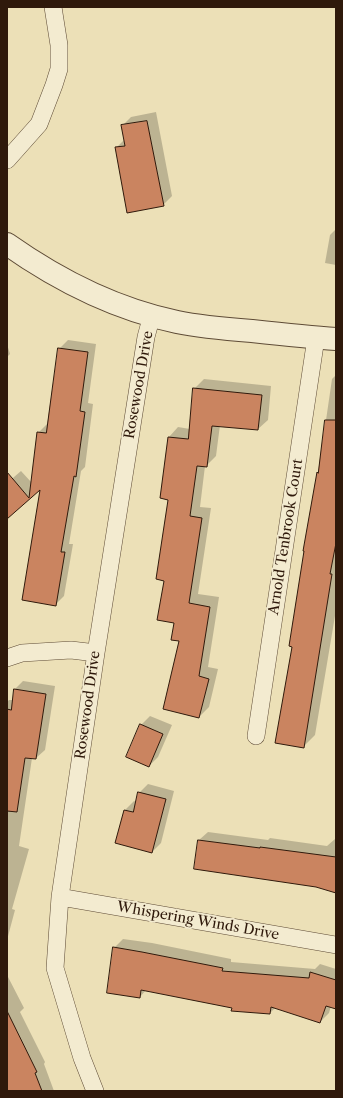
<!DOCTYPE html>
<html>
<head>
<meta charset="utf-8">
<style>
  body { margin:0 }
  #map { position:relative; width:343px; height:1098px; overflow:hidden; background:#ece0b7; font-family:"Libre Caslon Text",serif }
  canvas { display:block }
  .frame { position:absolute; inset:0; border:8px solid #2f190b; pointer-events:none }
</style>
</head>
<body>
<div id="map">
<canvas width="343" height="1098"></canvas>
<div class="frame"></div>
</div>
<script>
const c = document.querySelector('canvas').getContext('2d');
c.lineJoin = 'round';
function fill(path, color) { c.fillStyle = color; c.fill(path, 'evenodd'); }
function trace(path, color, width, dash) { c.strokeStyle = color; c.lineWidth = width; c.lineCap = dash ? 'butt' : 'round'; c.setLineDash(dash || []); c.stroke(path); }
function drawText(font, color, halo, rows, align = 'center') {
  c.font = font + ' "Libre Caslon Text",serif'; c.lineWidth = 3.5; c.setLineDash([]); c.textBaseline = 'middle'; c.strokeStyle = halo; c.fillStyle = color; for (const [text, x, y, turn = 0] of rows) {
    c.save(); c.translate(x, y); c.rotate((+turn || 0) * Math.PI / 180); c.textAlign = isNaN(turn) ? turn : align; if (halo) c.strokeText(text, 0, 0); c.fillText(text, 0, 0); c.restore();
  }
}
const shadow = new Path2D(`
  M156 112 172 196 163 205 116 148 125 139 122 126 131 117Z
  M336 229V265L325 263 330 235Z
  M68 340 96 344 88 403 93 404 85 467 81 471 69 544H73L64 596 56 604 42 488 10 515 7 511V483L21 471 32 483 38 433 47 424H49L59 349Z
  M7 344 10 354 7 357Z
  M336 375V610L315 735 303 747 293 646 332 379Z
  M204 379 271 386 268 420 258 429 220 425 216 456 206 466H205L200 507 211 508 198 594 219 597 208 667 218 669 209 707 199 717 165 580 169 499V437L178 427 190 429 194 389Z
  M23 681 55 686 45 750 36 758H32L19 846 29 849 12 909 15 910 7 940V702L9 700H13L14 690Z
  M150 716 172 725 158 757 149 766 141 725Z
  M148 784 174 791 161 843 152 852 125 810 134 801 136 802 139 793Z
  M208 832 268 840 270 838 327 846 335 839H336V892L199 840Z
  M123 939 152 943 231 959V962L315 969 320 964 336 969V1008L331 1006 329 1013 320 1022 276 1007 270 1013 233 1007 146 990 140 997 114 948Z
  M7 975 24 1008 20 1012 45 1062 44 1064 54 1091H12L7 1086Z`);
const building = new Path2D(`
  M147 121 164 206 127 213 115 147 125 146 121 125Z
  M58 348 88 352 80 411 85 412 76 477 74 476 61 552H65L56 606 22 600 40 490 7 519V472L29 498 37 432 46 433Z
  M193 388 262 395 258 430 212 426 207 467 197 466 190 516 202 518 189 603 210 607 199 676 209 679 199 718 163 709 179 641 171 640 174 623 157 620 164 581 156 579 168 500 160 498 168 437 188 439Z
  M325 420H336V543L330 574H332L304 748 275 743 292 647 289 646 304 551H303L317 472 318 473Z
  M14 689 46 694 36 759 25 758 17 812 7 811V709L11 710Z
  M140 724 163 734 149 767 126 757Z
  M138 792 166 799 152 853 115 843 124 810 133 812Z
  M198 840 260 848V847L336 857V893L316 887 194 869Z
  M113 947 142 952 223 968 222 971 309 978 310 972 336 980V1009L326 1006 320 1023 271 1007 270 1014 231 1011 232 1008 141 990 140 998 107 993Z
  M7 1011 37 1072 35 1073 42 1091H7Z`);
const minor = new Path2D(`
  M7 160 39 124 54 85 59 69V45L53 7
  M7 658 22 653 71 650 96 653
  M256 736 316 338
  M60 897 336 945
  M95 1091 82 1058 55 968 60 897 96 653 146 337 152 315`);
const tertiary = new Path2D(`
  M7 244C58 280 115 309 177 322 201 327 226 329 252 331 280 334 308 337 336 339`);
const streetNames = [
  ["Rosewood Drive",139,385,-80],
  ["Arnold Tenbrook Court",286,537,-81],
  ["Rosewood Drive",88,705,-82],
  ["Whispering Winds Drive",198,921,10]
];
fill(shadow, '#0003');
fill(building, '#ca8460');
trace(building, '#2f190b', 1);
trace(minor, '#5e4b36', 18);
trace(tertiary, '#5e4b36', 24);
trace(minor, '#f3ebd0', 17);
trace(tertiary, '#f3ebd0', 22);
drawText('14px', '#2f190b', '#f3ebd0', streetNames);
</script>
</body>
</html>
